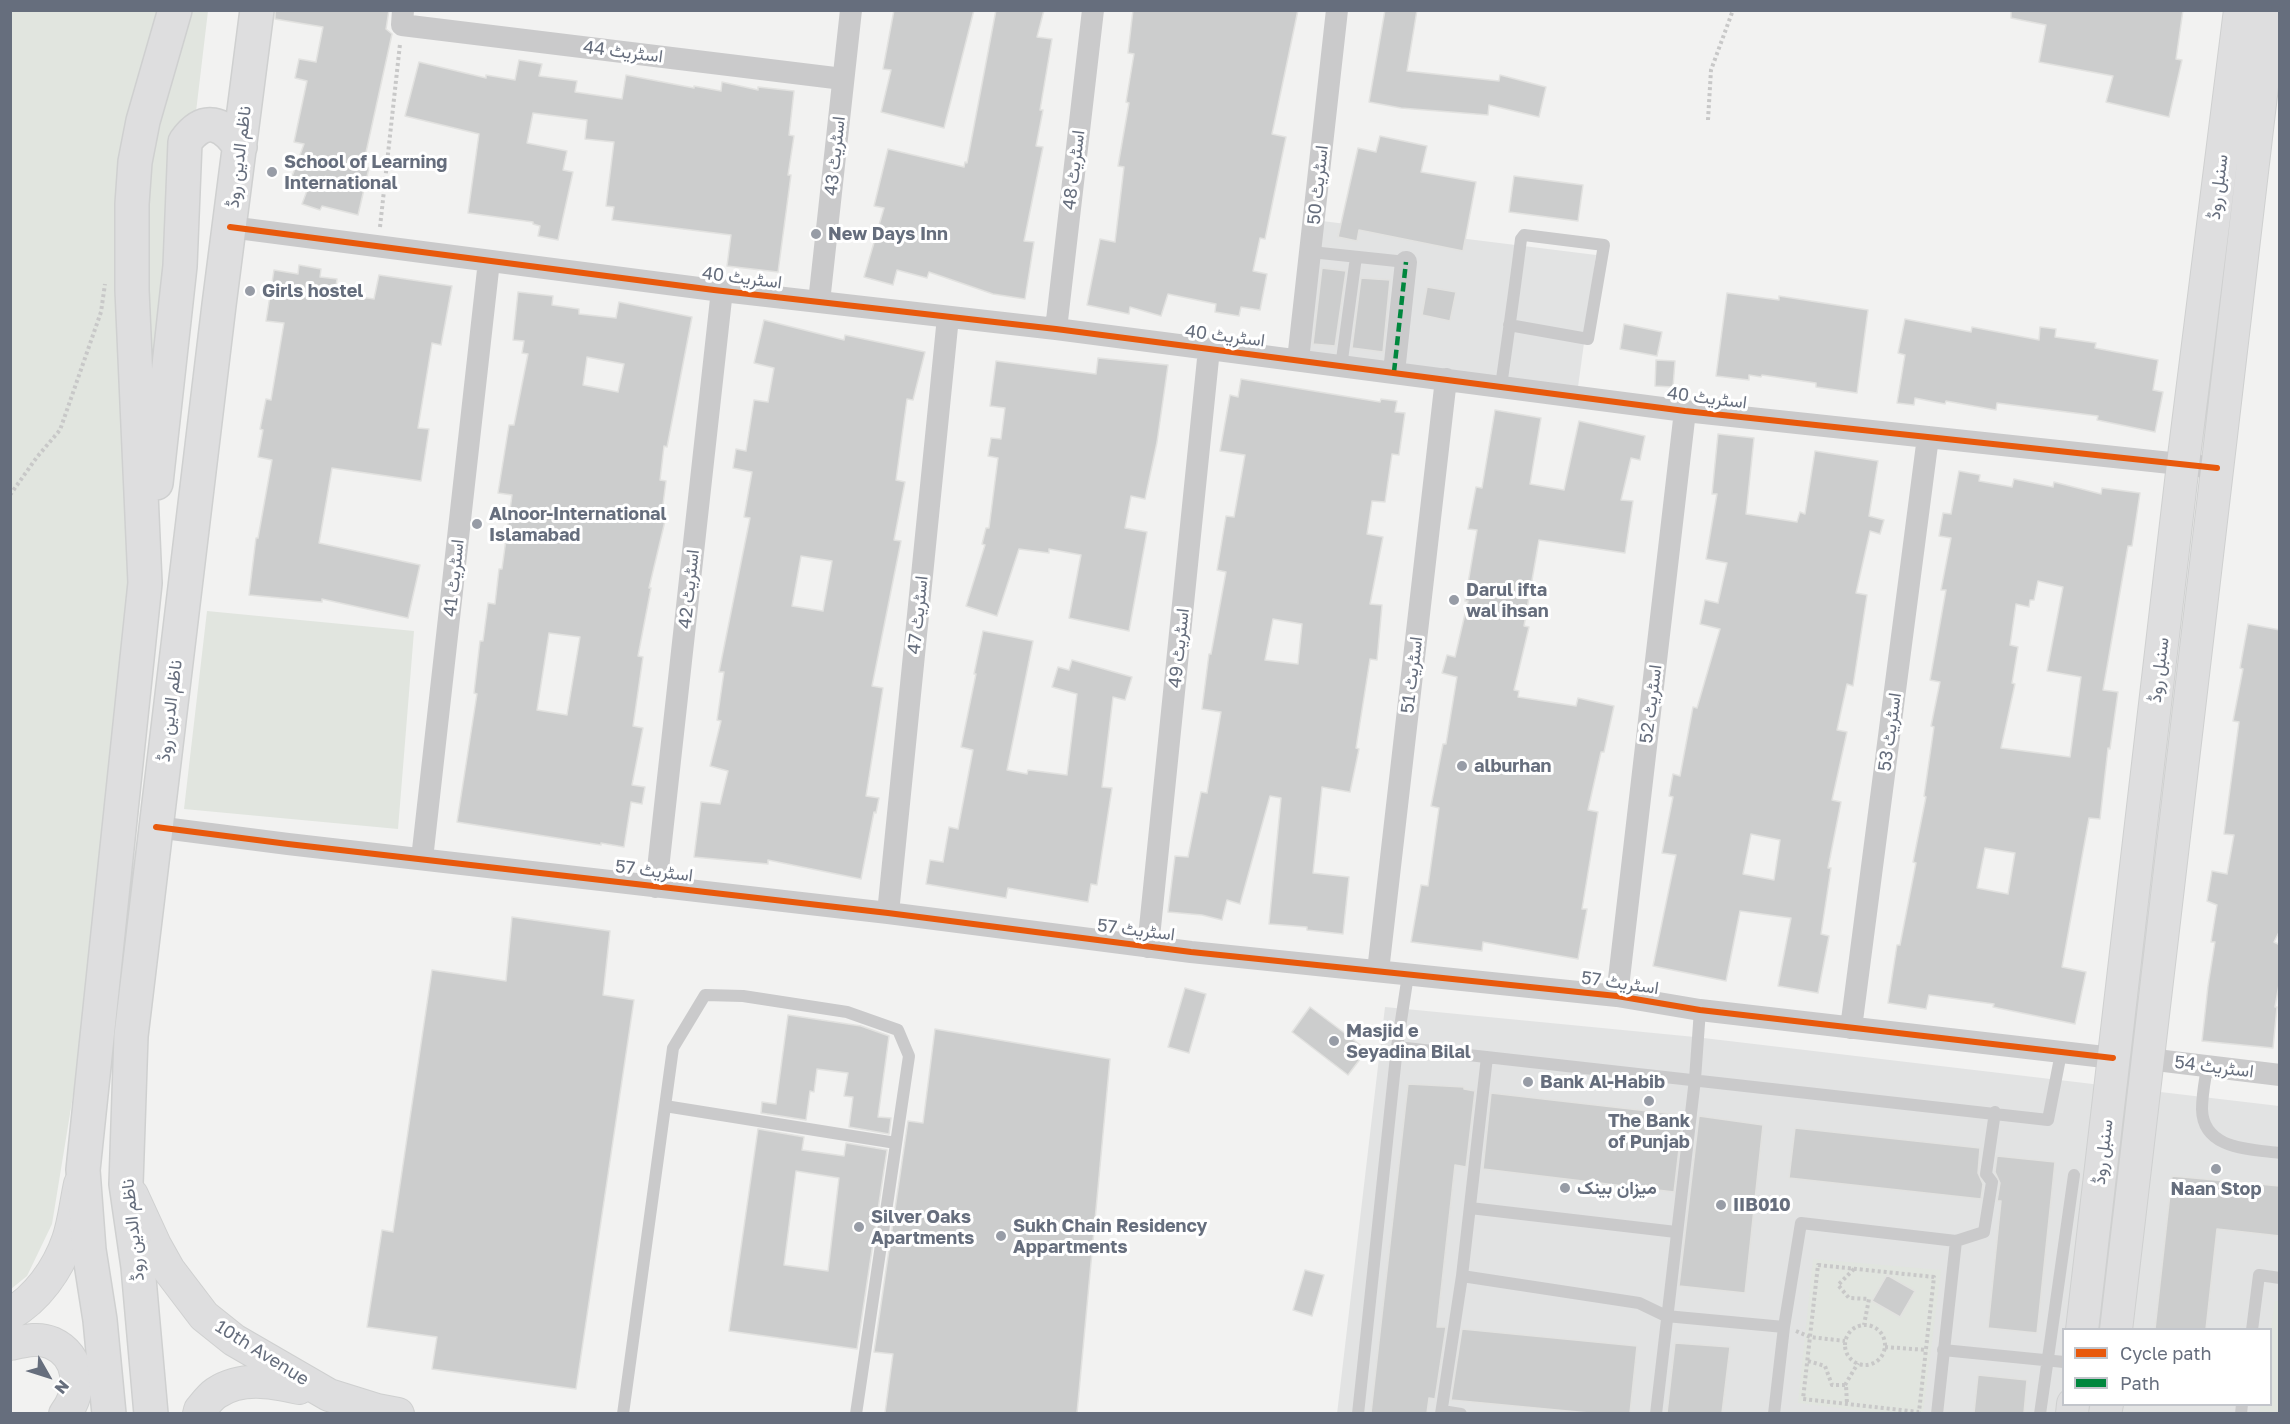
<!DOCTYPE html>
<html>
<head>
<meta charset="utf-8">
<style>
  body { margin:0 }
  #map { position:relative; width:2290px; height:1424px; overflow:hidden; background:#f2f2f1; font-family:"Golos Text",sans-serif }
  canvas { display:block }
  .frame { position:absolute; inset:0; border:12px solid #666e7d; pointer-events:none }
  .legend { position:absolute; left:2062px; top:1328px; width:210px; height:78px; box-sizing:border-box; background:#fff; border:2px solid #c2c5cb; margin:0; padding:8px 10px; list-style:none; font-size:18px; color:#666e7d }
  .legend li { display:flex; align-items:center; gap:12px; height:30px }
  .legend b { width:30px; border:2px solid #c2c5cb }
  .north { position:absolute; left:18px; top:1346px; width:60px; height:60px; -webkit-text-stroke:4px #fff; paint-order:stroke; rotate:129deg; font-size:16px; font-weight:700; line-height:24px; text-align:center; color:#666e7d }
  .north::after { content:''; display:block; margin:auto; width:21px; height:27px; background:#666e7d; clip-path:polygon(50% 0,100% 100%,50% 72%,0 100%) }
</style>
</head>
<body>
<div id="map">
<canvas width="2290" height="1424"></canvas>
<div class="frame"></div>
<ul class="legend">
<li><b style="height:8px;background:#e8590c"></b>Cycle path</li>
<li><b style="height:8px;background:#00873e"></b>Path</li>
</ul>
<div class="north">N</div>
</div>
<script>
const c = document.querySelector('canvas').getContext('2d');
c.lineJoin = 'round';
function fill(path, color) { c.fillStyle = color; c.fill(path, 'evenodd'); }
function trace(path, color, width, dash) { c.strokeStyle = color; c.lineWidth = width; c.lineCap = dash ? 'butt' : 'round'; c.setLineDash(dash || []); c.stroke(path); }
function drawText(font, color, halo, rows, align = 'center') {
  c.font = font + ' "Golos Text",Vazirmatn,sans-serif'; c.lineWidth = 6; c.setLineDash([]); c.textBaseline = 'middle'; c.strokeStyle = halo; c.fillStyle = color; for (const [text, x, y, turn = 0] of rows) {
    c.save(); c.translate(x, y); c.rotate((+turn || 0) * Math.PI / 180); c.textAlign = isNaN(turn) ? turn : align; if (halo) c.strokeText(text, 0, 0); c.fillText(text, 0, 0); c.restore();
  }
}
const built = new Path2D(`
  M1322 221 1596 255 1578 387 1308 354Z
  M1385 1007 1695 1037 2279 1106V1413L1337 1414ZM2064 1330H2270V1404H2064Z`);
const green = new Path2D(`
  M11 11H208L94 967 52 1224 27 1276 11 1289Z
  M207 611 414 631 398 829 184 809Z
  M1813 1259 1941 1270 1923 1413H1879L1798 1403Z
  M2275 1301H2280L2279 1413H2259L2260 1405 2270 1404V1334Z`);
const building = new Path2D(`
  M275 10H389L386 29 392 34 363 166 369 168 358 215 322 206 320 210 302 204 308 188 290 182 304 144 294 142 307 81 295 78 299 59 316 62 323 27 275 19Z
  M894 10H974L944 128 881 112 891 70 883 69Z
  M996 10H1044L1037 37 1052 39 1040 110H1043L1036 146 1043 147 1024 241 1034 242 1025 299 993 294 929 272 927 278 897 270 893 285 864 277 884 208 874 206 888 149 964 167 965 162 967 163Z
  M1133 10H1298L1272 134 1286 137 1265 239 1260 238 1253 271 1267 274 1260 310 1241 307 1239 316 1215 312 1216 304 1168 294 1161 316 1130 307 1129 314 1087 305 1100 239 1115 242 1124 167 1118 166 1129 103 1126 102 1134 54 1128 53Z
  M1385 10H1417L1407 71 1499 81 1500 75 1546 87 1539 117 1489 105 1488 115 1401 108 1369 102Z
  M2011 10H2183L2176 59 2182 60 2169 117 2106 102 2113 76 2039 62 2046 25 2011 18Z
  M519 60 542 64 539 76 577 81 575 92 622 99 626 75 694 88V86L721 91 722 82 758 90V87L794 91 789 135 794 136 788 175H791L778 272 727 266 731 235 612 220 614 207 606 206 614 142 585 139 587 120 533 113 527 143 567 151 563 170 573 172 558 240 538 236 540 226 533 224V222L468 213 479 134 405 116 419 62 486 78V75L515 80Z
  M1380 136 1427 146 1421 172 1476 182 1463 251 1359 230 1357 241 1338 237 1358 148 1376 152Z
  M1514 176 1583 185 1578 221 1509 212Z
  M299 265 321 269 320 277 337 279 335 293 374 299 379 275 452 286 441 345 432 343 418 428 429 429 421 481 332 468 319 543 420 565 408 618 322 599V602L249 595 256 538H258L272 460 258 457 263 430 260 429 266 399 271 400 284 323 266 321 274 270 298 274Z
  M1322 268 1346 271 1335 346 1313 344Z
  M1361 278 1390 280 1383 352 1352 348Z
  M1427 287 1456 292 1450 321 1422 315Z
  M518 292 553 296 552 305 579 309V314L616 318 619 302 692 317 667 447 664 446 660 480 666 481 661 520 665 521 649 588H651L638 656 643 657 633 726 643 728 632 785 645 787 642 804 631 802 624 847 601 843V845L457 822 477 694 474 693 480 641H483L488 603 495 604 499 569H502L512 495 498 493 509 425H514L528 354 522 353 524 341 513 340ZM587 357 624 364 618 392 583 385ZM549 633 580 637 567 715 537 710Z
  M1727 293 1779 300V296L1868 310 1857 393 1816 387V383L1762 375 1761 377 1749 375V380L1716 376Z
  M1905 319 1971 332 1972 327 2039 340 2040 327 2056 329 2055 337 2096 343 2095 348 2158 360 2153 390 2163 392 2155 432 2097 420 2098 416 1997 403 1996 410 1946 401 1945 404 1915 398 1914 405 1897 403 1905 355 1898 353Z
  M764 320 844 340 845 335 925 352 913 400 907 399 896 480 905 482 894 540 901 541 872 686 883 688 866 796 879 798 876 813 874 812 861 879 768 860V864L694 857 701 802 720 804 728 771 710 766 721 721 717 720 724 672H719L750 518 744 517 752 472 733 468 736 449 746 451 754 400 768 402 774 368 754 363ZM801 556 832 561 823 611 792 606Z
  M1624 324 1662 332 1657 356 1620 349Z
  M1098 358 1168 365 1157 442 1145 499 1131 496 1125 528 1147 532 1129 631 1069 618 1081 555 1049 549V553L1019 549 997 616 966 606 985 545 982 544 986 528H989L998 458 988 456 991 438 1001 439 1005 408 990 406 996 361 1096 374Z
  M1656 360 1675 361 1673 387 1655 386Z
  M1241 379 1380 402 1381 399 1397 401 1395 412 1405 413 1399 455 1392 454 1385 502 1372 501 1367 534 1383 537 1370 604 1382 605 1377 660 1370 659 1356 748 1359 749 1350 792 1322 787 1313 873 1349 877 1343 934 1307 930V927L1269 924 1281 798 1270 796 1240 904 1227 900 1222 920 1202 915 1168 912 1175 856 1188 857 1201 792 1207 793 1221 712 1202 709 1209 654H1211L1226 572 1217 570 1226 516 1234 517 1245 455 1220 451 1230 395 1238 397ZM1273 619 1302 624 1298 664 1265 660Z
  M1495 410 1541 418 1530 484 1564 490 1579 421 1645 436 1640 460 1631 458 1621 500 1633 501 1625 553 1539 540 1524 626 1529 627 1514 690 1519 691 1518 697 1576 706 1578 698 1614 706 1604 752H1601L1588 810 1598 812 1582 909H1587L1578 959 1483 942 1482 951 1411 942 1421 885 1428 886 1439 808 1431 806 1443 744H1446L1457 677 1442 673 1447 655 1455 657 1468 601H1465L1477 530 1468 529 1476 487 1482 488Z
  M1718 434 1754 438 1746 514 1797 522 1800 512 1805 514 1815 451 1878 461 1869 516 1884 520 1880 534 1870 531 1856 593 1867 595 1853 686 1847 684 1837 730 1847 732 1832 800 1841 802 1828 868H1831L1821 934 1829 936 1818 993 1778 986 1791 918 1740 911 1726 981 1653 966 1676 855 1662 853 1673 797 1669 796 1673 774 1680 776 1693 707 1697 708 1720 629 1700 624 1705 600 1718 603 1727 563 1706 559 1717 494H1712ZM1751 834 1780 840 1774 880 1743 874Z
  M1959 471 1980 475 1979 481 2012 487 2014 479 2053 487 2054 482 2101 494 2102 488 2140 493 2132 546H2128L2103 690 2118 692 2110 749 2108 748 2100 819 2089 818 2062 967 2086 972 2075 1024 1993 1007 1994 1004 1929 995 1926 1009 1888 1003 1897 945H1900L1916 863 1913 862 1926 797 1924 796 1934 727 1931 726 1940 682 1930 680 1946 590H1941L1951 538 1939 536 1943 513 1951 514ZM2038 581 2063 587 2047 671 2081 677 2070 757 2001 748 2015 684 2012 683 2018 647 2010 645 2016 604 2029 607 2030 600H2034ZM1985 848 2015 853 2008 894 1977 888Z
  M2248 624 2280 630V930L2274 942 2280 945V979L2275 1007H2277L2273 1048 2202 1041 2208 986 2215 942H2211L2217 905 2207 901 2212 871 2227 874 2234 835 2224 834 2239 722 2233 721 2243 669 2240 668Z
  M983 631 1033 641 1007 770 1027 774 1028 770 1067 775 1077 694 1052 687 1058 667 1069 670 1072 660 1132 677 1125 700 1113 697 1102 787 1112 788 1097 885 1091 884 1088 902 1008 888 1006 898 926 884 930 860 943 862 949 827 958 829 973 750 961 747 976 674H974Z
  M512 917 610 931 603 995 634 1000 576 1389 432 1369 437 1337 367 1327 382 1230 393 1232 432 970 506 981Z
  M1185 988 1206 994 1189 1053 1168 1047Z
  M1310 1007 1367 1050 1348 1075 1292 1032Z
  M788 1015 861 1026 889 1036 878 1117 891 1118 889 1134 849 1127 853 1097 844 1096 848 1073 817 1069 814 1092 810 1091 806 1120 761 1113 762 1102 776 1104Z
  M935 1029 1110 1059 1077 1413H885L893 1354 874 1352 908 1121 923 1123Z
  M1408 1084 1464 1087V1089L1475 1091 1466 1167 1455 1165 1437 1327H1446L1435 1399 1429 1398 1427 1413H1371Z
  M1491 1093 1683 1115 1674 1192 1483 1169Z
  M1699 1116 1763 1125 1745 1293 1679 1286Z
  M1795 1128 1980 1148 1978 1173 1983 1184 1981 1199 1789 1178Z
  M758 1129 804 1137 802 1150 844 1156 846 1143 887 1150 857 1349 729 1331ZM796 1171 839 1178 828 1271 784 1265Z
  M1997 1156 2055 1162 2037 1333 1988 1328 2001 1201H1997L2000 1183 1995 1172Z
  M2172 1176 2280 1186V1236L2217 1229 2206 1329H2155Z
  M1305 1270 1324 1275 1312 1316 1293 1310Z
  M1887 1275 1915 1291 1900 1317 1872 1301Z
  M1462 1329 1637 1346 1630 1413H1589L1451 1400Z
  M1675 1343 1730 1347 1722 1413H1667Z
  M1978 1375 2027 1380 2024 1413H1974Z`);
const path = new Path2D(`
  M1708 120 1711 70 1733 10
  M380 227 400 44
  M10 495 37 457 60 430 101 312 105 284
  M1818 1265 1934 1277 1919 1412 1803 1399Z
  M1854 1269 1838 1285 1849 1298 1869 1299 1864 1325
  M1845 1345a20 20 0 1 1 40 0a20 20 0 1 1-40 0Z
  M1796 1331 1810 1337 1845 1341
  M1885 1347 1927 1350
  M1808 1361 1825 1366 1832 1385H1846L1847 1404
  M1845 1385 1858 1363`);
const lane = new Path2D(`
  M1311 252 1406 262
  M1341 367 1356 257
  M1501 386C1508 337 1515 288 1521 239L1524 235 1604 245 1588 339 1509 325
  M1397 1047 2048 1120 2061 1053
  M1487 1057 1462 1276 1639 1303 1666 1316 1784 1327
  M2207 1067C2205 1080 2202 1095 2202 1109 2203 1150 2250 1149 2280 1153
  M665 1106 896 1143
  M1470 1208 1676 1232
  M2252 1330 2259 1275 2280 1278
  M1943 1350 2064 1362
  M1442 1411 1461 1414
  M623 1414 673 1048 705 995 743 996 847 1012 898 1030 909 1056 856 1414
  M1358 1414 1397 1047 1408 975
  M1441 1414 1462 1276
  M1656 1414 1695 1079 1700 1010
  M1774 1414 1784 1327 1801 1223 1956 1241 1984 1232 1992 1182 1986 1174 1995 1112
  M1937 1414 1956 1241
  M2040 1414 2074 1175
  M2241 1414 2242 1404`);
const street = new Path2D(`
  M403 10 402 25 843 79
  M230 227 714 290 1056 329 1685 411 2217 468
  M819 302 851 10
  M1056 329 1093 10
  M1298 360 1337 10
  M1394 372 1406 262
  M156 827 288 844 888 913 1191 952 1617 996 1700 1010 2113 1058
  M422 859 489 261
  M656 887 722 290
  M888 913 948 317
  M1148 947 1209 349
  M1378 971 1446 379
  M1617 996 1685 411
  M1851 1028 1928 437
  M2148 1059 2280 1075`);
const secondary = new Path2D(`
  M132 1195 155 1245 169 1270 204 1316 234 1340 329 1395 377 1410 398 1414
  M10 1314C37 1299 58 1269 68 1240 74 1223 76 1202 80 1184
  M2082 1330 2183 464 2240 10
  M2116 1330 2271 10
  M10 1344C24 1341 39 1337 52 1343 81 1356 83 1390 65 1414
  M199 1414 200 1410C205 1404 210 1397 216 1393 242 1376 271 1382 299 1388
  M2072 1414 2073 1404
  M2105 1414 2107 1404`);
const primary = new Path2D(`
  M156 483 180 266 185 142C204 115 223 122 240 147
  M109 1414 100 1320 89 1250 83 1170 145 583 132 290V204L135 162 143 121 175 10
  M151 1414 138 1267 126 1184 131 1036 219 305 257 10`);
const quiet = new Path2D(`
  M1394 372 1406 262`);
const cycleway = new Path2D(`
  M230 227 714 290 1056 329 1685 411 2217 468
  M156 827 288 844 888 913 1191 952 1617 996 1700 1010 2113 1058`);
const markers = [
  [272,172,6,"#979ca6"],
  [816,234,6,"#979ca6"],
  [250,291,6,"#979ca6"],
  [477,524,6,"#979ca6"],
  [1454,600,6,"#979ca6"],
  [1462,766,6,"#979ca6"],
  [1334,1041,6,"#979ca6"],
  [1528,1082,6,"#979ca6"],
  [1649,1101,6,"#979ca6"],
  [2216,1169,6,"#979ca6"],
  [1565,1188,6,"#979ca6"],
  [1721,1205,6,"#979ca6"],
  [859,1227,6,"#979ca6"],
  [1001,1236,6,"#979ca6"]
];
const streetNames = [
  ["اسٹریٹ 44",623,52,7],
  ["اسٹریٹ 43",835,156,-84],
  ["ناظم الدین روڈ",239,157,-83],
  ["اسٹریٹ 48",1074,170,-83],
  ["اسٹریٹ 50",1318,185,-84],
  ["سنبل روڈ",2218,187,-83],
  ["اسٹریٹ 40",742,278,7],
  ["اسٹریٹ 40",1225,336,7],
  ["اسٹریٹ 40",1707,398,7],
  ["اسٹریٹ 41",454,578,-84],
  ["اسٹریٹ 42",689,589,-84],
  ["اسٹریٹ 47",918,615,-84],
  ["اسٹریٹ 49",1179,648,-84],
  ["سنبل روڈ",2159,670,-83],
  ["اسٹریٹ 51",1412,675,-83],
  ["اسٹریٹ 52",1651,704,-83],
  ["ناظم الدین روڈ",170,711,-83],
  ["اسٹریٹ 53",1890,732,-82],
  ["اسٹریٹ 57",654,871,7],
  ["اسٹریٹ 57",1136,930,7],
  ["اسٹریٹ 57",1620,983,8],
  ["اسٹریٹ 54",2214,1067,7],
  ["سنبل روڈ",2103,1152,-83],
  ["ناظم الدین روڈ",133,1230,-96],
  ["10th Avenue",262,1353,32]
];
const poiNames = [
  ["School of Learning",284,162],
  ["International",284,183],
  ["New Days Inn",828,234],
  ["Girls hostel",262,291],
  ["Alnoor-International",489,514],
  ["Islamabad",489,535],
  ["Darul ifta",1466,590],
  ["wal ihsan",1466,611],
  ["alburhan",1474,766],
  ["Masjid e",1346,1031],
  ["Seyadina Bilal",1346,1052],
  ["Bank Al-Habib",1540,1082],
  ["The Bank",1649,1121,"center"],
  ["of Punjab",1649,1142,"center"],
  ["میزان بینک",1577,1188],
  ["Naan Stop",2216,1189,"center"],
  ["IIB010",1733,1205],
  ["Silver Oaks",871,1217],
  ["Apartments",871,1238],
  ["Sukh Chain Residency",1013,1226],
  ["Appartments",1013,1247]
];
fill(built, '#e2e3e3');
fill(green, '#e1e5df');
fill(building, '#cccdcd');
trace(building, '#e2e2e0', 1.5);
trace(secondary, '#cfd0d0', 34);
trace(primary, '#cfd0d0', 36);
trace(path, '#c8c8c8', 4, [3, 3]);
trace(lane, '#cacacb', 12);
trace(street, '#cacacb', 22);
trace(secondary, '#dededf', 32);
trace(primary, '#dededf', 33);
trace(quiet, '#00873e', 4.5, [9, 4.5]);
trace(cycleway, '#e8590c', 6);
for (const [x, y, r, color] of markers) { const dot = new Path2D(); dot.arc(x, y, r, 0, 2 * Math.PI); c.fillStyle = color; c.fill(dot); trace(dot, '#fff', 2); }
drawText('18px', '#666e7d', '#fff', streetNames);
drawText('bold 18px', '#666e7d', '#fff', poiNames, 'left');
</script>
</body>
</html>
